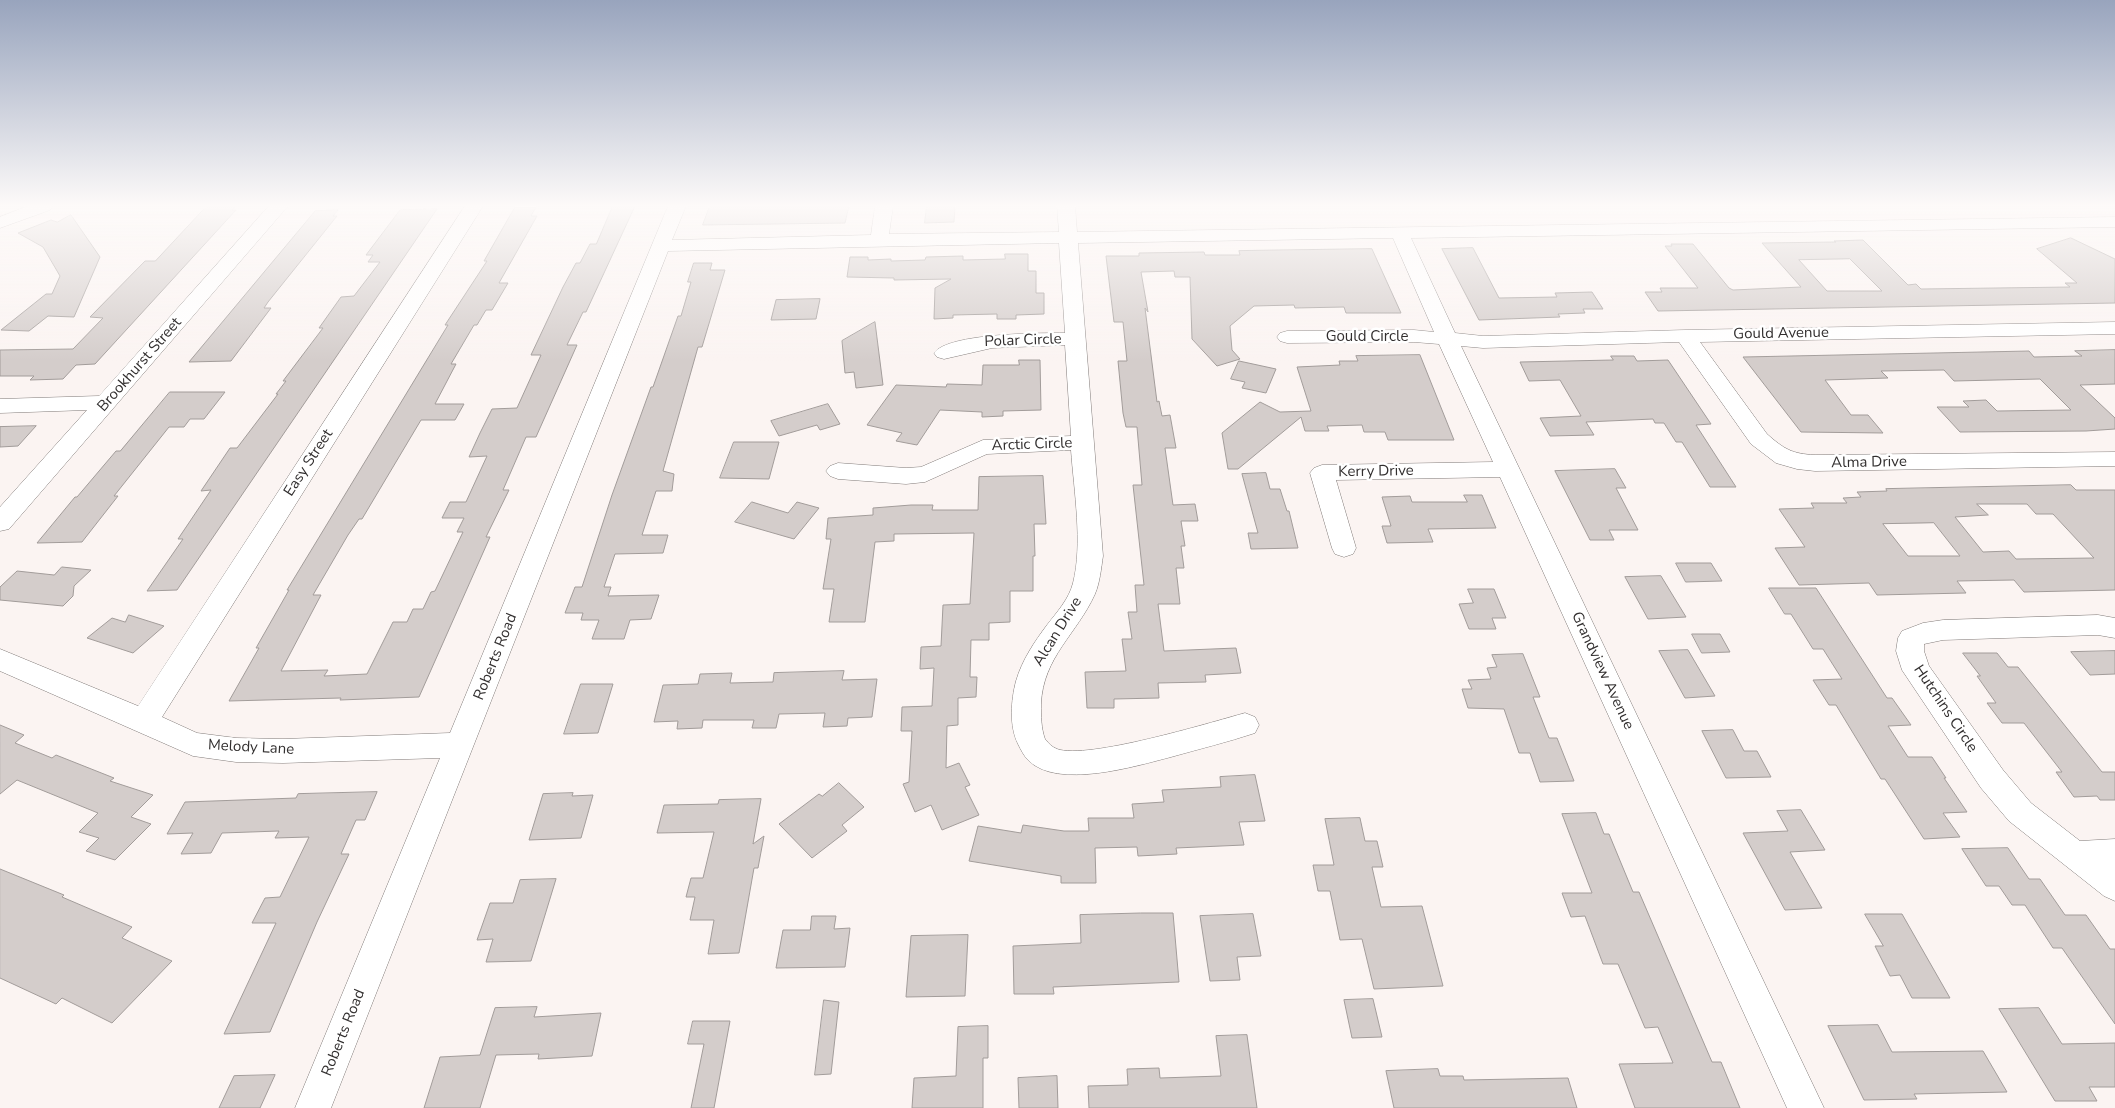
<!DOCTYPE html>
<html>
<head>
<meta charset="utf-8">
<style>
  body { margin:0 }
  canvas { display:block; background:#fbf4f2 }
</style>
</head>
<body>
<canvas width="2115" height="1108"></canvas>
<script>
const c = document.querySelector('canvas').getContext('2d');
c.lineJoin = 'round';
function fill(path, color) { c.fillStyle = color; c.fill(path, 'evenodd'); }
function trace(path, color, width, dash) { c.strokeStyle = color; c.lineWidth = width; c.lineCap = dash ? 'butt' : 'round'; c.setLineDash(dash || []); c.stroke(path); }
function drawText(font, color, halo, rows, align = 'center') {
  c.font = font + ' "Nunito Sans",sans-serif'; c.lineWidth = 5; c.setLineDash([]); c.textBaseline = 'middle'; c.strokeStyle = halo; c.fillStyle = color; for (const [text, x, y, turn = 0] of rows) {
    c.save(); c.translate(x, y); c.rotate((+turn || 0) * Math.PI / 180); c.textAlign = isNaN(turn) ? turn : align; if (halo) c.strokeText(text, 0, 0); c.fillText(text, 0, 0); c.restore();
  }
}
const building = new Path2D(`
  M207 206H236L232 210H236L95 364 76 365 63 379 30 380 34 376H0V350L73 349 103 318 90 317 145 261H155Z
  M613 206H635L586 312H583L567 345H577L536 437H526L503 490H509L486 537H490L419 697 340 700 341 698 229 701 259 648H256L289 590H287L448 325H445L487 261H484L508 219 515 207H536L531 216H537L499 283H508L492 310H486L477 325H474L451 364H456L435 404H464L455 420H421L362 519H359L348 535 313 595H321L281 671 328 670 324 676 367 674 393 622H407L413 609H423L431 592 435 591 463 532H457L464 518H442L450 502H466L487 456 469 457 480 433 492 409 517 408 541 355H531L563 287 576 263H580L590 244H596Z
  M710 206H849L845 223 703 225Z
  M927 206H955L954 222 925 223Z
  M437 209 177 590 147 591 183 539H178L211 490 201 491 230 448H237L278 394H276L286 381H283L323 328H319L341 297 354 296 380 262H368L373 255H366L400 210Z
  M338 210 333 216H337L268 302 264 308H271L231 361 189 362 315 211Z
  M71 215 100 257 74 317 48 316 29 331 1 330 46 294H52L60 276 43 247 18 233 51 220 57 222Z
  M2071 238 2115 259V303L1658 311 1645 292H1662L1660 288H1698L1665 246H1672L1671 244H1693L1729 288 1733 290 1801 287 1762 243 1836 242 1834 241 1863 240 1908 285 1916 284 1921 289 2070 287 2065 283H2077L2037 249ZM1850 259 1882 291H1827L1799 260Z
  M1473 248 1499 298 1557 297 1555 293 1592 292 1603 309H1583L1585 313 1558 314 1560 317 1479 320 1442 249Z
  M1372 249 1401 313H1346L1344 307 1295 308 1294 305 1254 306 1230 326 1232 350 1240 359 1217 366 1192 339 1190 277H1175L1174 271 1141 272 1148 312 1145 308 1157 402 1159 401 1162 416 1170 415 1176 448H1165L1173 505 1195 504 1198 521H1181L1185 546H1181L1184 568H1176L1180 604H1158L1164 651 1236 648 1241 673 1205 675 1206 682 1158 683 1159 698 1114 699V708H1087L1085 672 1126 671 1122 639H1132L1128 612H1137L1135 585H1144L1133 485H1142L1137 427H1126L1123 413 1118 361H1127L1123 322H1114L1106 256H1139V253L1204 252 1205 255H1240L1239 251Z
  M1005 254H1028V271H1036V293H1044V314L1016 315V319H997V314L953 315V318L934 319 935 288 951 279 894 280V278L847 277 850 257H868V260L891 259V261L925 260 926 257 963 256V260L1005 259Z
  M694 263H712L710 270H725L702 347H698L663 471 674 474 672 491H656L642 535H668L663 553 615 554 604 587H611L608 596 659 595 651 619 630 620 624 639H592L599 620H581L583 613H565L575 587H582L612 495 651 387H653L678 316H681L691 282H688Z
  M820 299 816 319 771 320 776 300Z
  M875 322 883 385 856 388 854 372 845 373 842 341Z
  M2115 350V384L2080 385 2115 418V429L2086 431 1960 432 1937 407H1969L1963 401 1986 400 1997 411 2071 410 2040 379 1954 381 1944 370 1881 371 1888 378 1825 380 1851 415H1868L1883 433 1801 432 1743 357 2029 351 2034 357 2082 356 2075 351Z
  M1420 355 1454 440H1388L1385 432H1364L1362 425 1327 426 1329 431H1305L1301 417 1238 469H1228L1222 433 1260 402 1280 412 1311 411 1297 367 1340 365 1339 361H1358L1356 356Z
  M1611 356H1634L1637 361 1668 360 1711 424 1696 425 1736 487H1710L1682 442H1676L1664 423H1655L1653 419 1586 422 1594 435 1550 436 1540 418 1581 416 1560 380 1529 381 1520 362 1613 360Z
  M1019 360H1040L1041 410 1003 411V416L982 417V412L940 410 917 445 896 441 902 433 867 425 896 385 946 387 947 384 982 385 983 365H1019Z
  M1239 361 1276 369 1266 393 1242 388 1245 382 1231 379Z
  M170 392H225L204 419H190L184 427H169L114 496H118L82 542 37 543 75 497H77L116 451H120Z
  M828 404 840 424 820 430 817 425 779 436 771 421Z
  M36 426 18 446 0 447V427Z
  M734 442H779L769 479 720 478Z
  M1615 469 1626 488H1616L1638 530H1609L1614 540H1590L1555 471Z
  M1266 473 1270 489H1280L1287 511H1289L1298 548 1251 549 1248 533H1258L1242 474Z
  M1043 476 1046 524H1034L1035 556H1033V591H1010V622L989 623V640H971L970 677H977L976 697 958 698V725L947 726 946 768 959 763 970 785 965 787 979 815 942 830 931 805 915 812 903 784 909 782 912 731H901L902 707 932 706 934 668 920 669 921 647 941 646 943 605 970 604 974 533 894 534V541L875 542 865 622H829L834 589H823L831 539H826L828 518 873 515V508L911 505H933L932 510H978L979 477Z
  M2071 485 2076 490H2115V590L2024 592 2014 580 1957 581 1966 593 1877 595 1869 583 1799 585 1775 548 1805 547 1779 509 1814 508 1811 503H1847L1843 498 1861 497 1857 492 1887 491 1886 489ZM1977 504H2027L2036 514H2053L2094 558 2016 559 2009 551 1983 552 1955 517 1988 515ZM1934 523 1960 556H1908L1883 524Z
  M1464 495H1482L1496 528 1428 529 1433 542 1387 543 1382 526H1391L1382 497 1410 496 1412 502H1467Z
  M752 502 788 513 797 502 819 508 794 539 735 522Z
  M1676 563H1711L1722 581 1686 582Z
  M62 567 91 570 74 586 73 596 63 606 0 600V587L17 571 54 575Z
  M1661 576 1686 617 1648 619 1625 577Z
  M1769 588H1816L1887 698H1892L1911 725 1888 726 1908 757H1932L1946 778H1944L1967 812 1943 813 1960 837 1924 839 1885 779H1881L1836 705H1829L1813 680 1842 679 1823 649H1813L1791 614H1785Z
  M1468 589H1494L1506 618H1492L1496 629H1469L1459 604 1473 603Z
  M129 615 164 626 133 653 87 638 112 618 125 622Z
  M1692 634H1720L1730 652 1702 653Z
  M1688 650 1715 696 1685 698 1659 651Z
  M2115 651V674L2090 675 2071 652Z
  M1963 653H1997L2008 667H2018L2102 772H2115V800H2100L2097 796 2074 797 2056 772H2062L2024 723H2002L1987 703H1996L1977 676H1980Z
  M1523 654 1540 697H1533L1549 738H1557L1574 781 1540 782 1530 753H1519L1504 709 1468 708 1462 689H1472L1468 680 1491 679 1487 668 1497 667 1492 655Z
  M844 671 842 680 877 679 872 717 848 718 847 726 823 727 825 713 779 714 776 728H752L754 720H703L702 728 677 729 678 721 654 722 663 685 698 684 700 674 732 673 730 683 773 682 774 673Z
  M581 684H613L598 733 564 734Z
  M0 725 24 735 15 743 52 758 56 755 114 778 110 781 153 795 131 817 151 824 115 860 86 851 99 838 79 832 98 813 17 780 0 794Z
  M1733 730 1744 751H1757L1771 777 1726 778 1702 731Z
  M1255 775 1265 821 1239 822 1244 845 1176 848 1177 854 1138 856 1137 847 1095 848 1096 883H1061V876L969 861 978 826 1021 833 1023 825 1064 831H1089L1088 818H1134L1132 804 1164 802 1162 790 1221 787 1220 777Z
  M839 783 864 807 842 825 847 831 812 858 779 824 819 794 822 796Z
  M377 792 365 820H356L341 854H349L317 922 270 1032 224 1034 276 923H252L265 898 280 897 309 837 275 838 279 831 222 833 211 853 181 854 193 833 167 834 185 802 296 798 298 794Z
  M573 793 572 796 593 795 581 838 529 840 543 794Z
  M761 799 753 844 764 836 758 868H754L739 953 708 954 714 920H690L695 897H686L691 878H703L714 832 657 833 664 805 718 804 719 800Z
  M1801 810 1825 850 1790 852 1822 908 1785 910 1743 833 1788 831 1777 811Z
  M1596 813 1604 834H1609L1633 892H1639L1712 1062H1721L1740 1108H1635L1619 1064 1673 1063 1658 1027 1645 1028 1618 964H1603L1585 916 1571 917 1562 893H1592L1562 814Z
  M1360 818 1365 841H1377L1383 867H1372L1381 907 1422 906 1443 986 1374 989 1362 939 1340 940 1330 891H1318L1313 865H1334L1325 819Z
  M2008 848 2029 879H2040L2065 915H2086L2110 949H2115V1024L2062 948H2053L2025 905H2012L1999 886H1986L1962 849Z
  M0 869 64 895 62 897 132 927 122 938 172 961 112 1023 62 998 56 1004 0 978Z
  M556 879 531 961 486 962 493 939 477 940 490 903H513L520 880Z
  M1141 913H1173L1179 982 1053 987 1054 994H1014L1013 946 1081 943 1080 915Z
  M1253 914 1261 956 1237 957 1240 980 1210 981 1200 916Z
  M1865 914H1902L1950 998H1912L1900 975 1890 976 1875 946H1883Z
  M812 916H836L834 929 850 928 845 967 776 968 783 930H810Z
  M968 935 965 996 906 997 911 936Z
  M1373 999 1382 1037 1352 1038 1344 1000Z
  M824 1000 839 1002 831 1074 815 1075Z
  M537 1007 534 1017 601 1013 592 1056 538 1059 539 1054 496 1055 480 1108H424L440 1057 480 1055 495 1008Z
  M2039 1008 2062 1044 2115 1043V1087H2089L2097 1101H2055L1999 1009Z
  M693 1021H730L714 1108H691L704 1044H688Z
  M1878 1025 1892 1052 1983 1051 2007 1092 1914 1094 1917 1099 1864 1100 1828 1026Z
  M988 1026V1058H983V1108H912L914 1078 956 1076 958 1027Z
  M1247 1035 1257 1108H1089L1088 1086 1128 1085 1127 1069 1159 1068 1160 1078 1221 1076 1216 1036Z
  M1438 1069 1440 1076H1463L1464 1080 1568 1078 1577 1108H1394L1386 1071Z
  M275 1075 260 1108H219L234 1076Z
  M1057 1076 1058 1108H1019L1018 1078Z`);
const minor = new Path2D(`
  M28 206H53L50 210 0 228V217Z
  M269 206H288L9 529 0 531V507L87 410 0 413V399L99 396Z
  M465 206H483L162 717 197 733 236 738 283 739 450 733 668 206H686L672 240 871 235 875 206H893L889 234 1059 232 1057 206H1075L1077 232 2115 217V227L1411 238 1455 333 1483 336 1685 330 2115 322V334L1700 342 1767 434C1784 449 1792 454 1815 455L2115 452V466L1815 471 1797 469 1776 463 1751 444 1679 342 1483 348 1461 346 1824 1108H1787L1500 477 1336 480 1356 548 1353 554 1344 557 1335 554 1332 548 1310 473 1314 468 1322 465 1493 462 1439 344 1414 342 1287 343 1280 341 1277 337 1280 333 1287 331 1414 330 1434 332 1393 238 1078 243 1103 556C1101 569 1100 582 1095 594 1077 634 1043 657 1041 704 1041 716 1041 728 1045 739 1048 743 1052 747 1057 749 1087 760 1209 723 1245 713L1255 717 1259 725 1255 733C1228 742 1199 749 1171 757 1136 766 1057 790 1028 760 1024 756 1021 750 1018 744 1009 726 1011 700 1016 681 1022 660 1035 641 1047 625 1057 612 1069 599 1073 583 1083 544 1074 491 1071 450L987 454 925 482 906 484 838 479 830 476 826 471 830 466 838 463 906 468 921 467 983 440 1071 436 1065 345 992 348 944 359 937 357 934 353C948 333 1040 333 1065 333L1059 243 668 251 331 1108H295L440 758 283 763 236 762 193 756 0 671V649L138 706Z
  M2098 615 2115 618V638L2098 635 1943 640 1924 644V651L1929 666 2003 770 2031 803 2080 841 2115 839V901L2104 896 2009 821 1981 788 1902 670 1896 651 1898 638 1902 631 1923 623 1943 620Z`);
const streetNames = [
  ["Gould Avenue",1781,334,-1],
  ["Gould Circle",1367,337],
  ["Polar Circle",1023,341,-2],
  ["Brookhurst Street",140,365,-49],
  ["Arctic Circle",1032,445,-2],
  ["Easy Street",309,463,-57],
  ["Alma Drive",1869,463,-1],
  ["Kerry Drive",1376,472,-1],
  ["Alcan Drive",1058,632,-58],
  ["Roberts Road",496,657,-68],
  ["Grandview Avenue",1602,671,65],
  ["Hutchins Circle",1945,709,56],
  ["Melody Lane",251,748,3],
  ["Roberts Road",344,1033,-68]
];
fill(building, '#d4cdcb');
trace(building, '#a29c9a', 1);
trace(minor, '#817b79', 1);
fill(minor, '#fff');
const sky = c.createLinearGradient(0, 0, 0, 361);
sky.addColorStop(0, '#98a4bd');
sky.addColorStop(0.57, '#fdfaf9');
sky.addColorStop(1, '#fdfaf900');
c.fillStyle = sky;
c.fillRect(0, 0, 2115, 361);
drawText('15px', '#322f2f', '#fff', streetNames);
</script>
</body>
</html>
